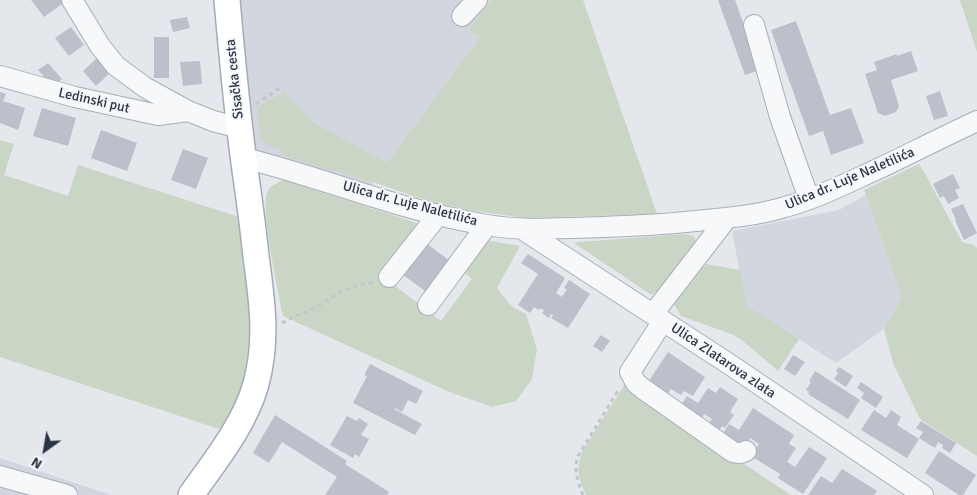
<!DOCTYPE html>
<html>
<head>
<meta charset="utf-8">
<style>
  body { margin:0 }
  #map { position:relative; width:977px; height:495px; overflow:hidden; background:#e4e7ec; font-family:Signika,sans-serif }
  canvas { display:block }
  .north { position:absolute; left:20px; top:425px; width:50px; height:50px; -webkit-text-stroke:4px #f4f6f9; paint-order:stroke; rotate:212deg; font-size:14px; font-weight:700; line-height:20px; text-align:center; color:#2b3445 }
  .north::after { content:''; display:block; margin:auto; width:18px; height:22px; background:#2b3445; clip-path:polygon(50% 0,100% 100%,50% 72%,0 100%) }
</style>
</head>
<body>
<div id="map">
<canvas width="977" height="495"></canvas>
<div class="north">N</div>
</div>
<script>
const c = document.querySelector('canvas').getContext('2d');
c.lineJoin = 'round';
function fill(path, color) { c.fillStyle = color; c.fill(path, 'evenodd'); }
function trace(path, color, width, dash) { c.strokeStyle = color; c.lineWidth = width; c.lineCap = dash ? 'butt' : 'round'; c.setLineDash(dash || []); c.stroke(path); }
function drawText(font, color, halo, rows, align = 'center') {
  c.font = font + ' Signika,sans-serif'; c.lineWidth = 4; c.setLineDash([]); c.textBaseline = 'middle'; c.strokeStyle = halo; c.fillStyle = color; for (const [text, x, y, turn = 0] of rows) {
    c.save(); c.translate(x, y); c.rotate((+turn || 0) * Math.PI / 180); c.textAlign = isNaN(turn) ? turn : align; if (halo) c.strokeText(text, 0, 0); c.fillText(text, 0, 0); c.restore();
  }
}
const built = new Path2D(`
  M227 0H491L469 31 480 37 387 163 366 194 244 158Z
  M866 195 902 297 884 329 836 363 746 305 732 231 839 210Z
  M0 458 111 495H0Z`);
const green = new Path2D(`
  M491 0H583L657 214 526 218 467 210 431 202 376 183 282 156 283 151 272 147 261 140 257 107 284 92 314 123 387 163 480 37 469 31Z
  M960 0H977V52Z
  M0 140 14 144 4 175 68 196 78 165 242 218C246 271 256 333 242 385 238 400 228 415 222 430L0 357Z
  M919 164 924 172 962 242 973 245 977 248V456L920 419 893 363 884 329 902 297 864 190Z
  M284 180 423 225 382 276 441 321 472 279 464 272 486 240 520 246 497 288 511 306 526 314 537 349 532 379 516 401 492 407 447 391 283 316C279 295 259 205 268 190 272 185 279 182 284 180Z
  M686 234 694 236 696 242 694 245 656 292 653 294H650L574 243 579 242Z
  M706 264 740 270 746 305 799 339 778 371 744 342 734 335 681 316 674 304Z
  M627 381 735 458 791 495H586C578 475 575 471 583 450Z`);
const building = new Path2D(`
  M31 0H63L65 2 44 17Z
  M718 0H735L760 70 745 75Z
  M187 17 190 28 173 32 170 20Z
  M796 21 830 115 851 108 864 143 831 155 823 131 809 136 771 30Z
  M71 27 84 45 69 56 55 38Z
  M154 37H169V78H154Z
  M911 51 918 71 891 80 899 106 896 112 885 116 878 113 865 74 877 70 874 62 897 54V56Z
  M98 57 111 72 96 86 83 71Z
  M200 61 202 84 183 86 180 62Z
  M48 63 62 79 52 86 38 70Z
  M940 91 948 116 934 120 926 96Z
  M0 92 6 94 3 101 25 108 18 130 0 123Z
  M42 108 76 118 68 146 33 136Z
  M101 130 137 143 127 171 91 158Z
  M183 149 208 158 196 189 171 180Z
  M953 174 960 188 955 190 959 198 948 204 944 196 940 198 933 184Z
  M963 204 977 233 964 240 955 220H956L951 209Z
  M426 243 450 261 428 293 403 275Z
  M528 254 565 278 556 293 562 297 567 289 564 288 569 280 590 294 568 328 551 318 553 315 551 314 549 318 542 313 544 310 540 308 539 310 534 307 530 313 518 305 538 274 521 263Z
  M601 335 610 341 602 352 593 346Z
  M668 352 705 377 693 396 684 391 681 395 671 389 665 397 647 384Z
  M793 355 805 362 795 376 784 369Z
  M370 364 423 391 416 404 408 400 402 412 395 408 394 409 422 424 415 435 353 403 367 376 364 375Z
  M839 367 853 376 846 387 834 379 838 373 836 371Z
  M815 371 860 400 848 419 808 394 809 392 806 390 811 382 809 381Z
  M861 382 883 397 876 408 861 398 864 393 857 388Z
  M720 387 738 399 730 412 734 415 725 428 722 426 717 434 706 427 712 419 704 414 702 418 696 414 693 418 679 409 687 396 698 403 708 388 716 393Z
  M753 408 794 435 789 444 796 448 787 462 795 467 809 447 827 458 803 494 778 478 780 474 751 456 759 444 750 438 743 450 721 436 729 424 739 430Z
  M874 410 886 418 891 410 901 417 897 425 919 439 907 458 861 430Z
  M275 415 347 461 345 464 389 492 387 495H325L337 477 282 442 269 463 253 453Z
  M347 416 357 421 359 418 368 424 361 435 369 439 359 457 355 454 353 458 330 445Z
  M921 421 956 443 950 453 942 448 943 445 938 442 935 448 919 438 923 432 916 428Z
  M939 451 976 475 963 495H959L925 473Z
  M842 469 877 491 874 495H808L821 476 832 483Z`);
const path = new Path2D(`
  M256 104 280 88
  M282 323 293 317 311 310 342 291 356 286 374 282
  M583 495C578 481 573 471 578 456L619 389`);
const minor = new Path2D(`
  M72 0 100 46 116 66 146 88 188 111 213 121 240 128
  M462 16 477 0
  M754 25 780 117 809 199
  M0 76 75 97 158 115 188 111
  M244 158C325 178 404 212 487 225 517 230 542 229 571 228 606 227 640 226 675 223 711 219 749 218 785 207 818 198 849 182 880 168 913 152 945 136 977 121
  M522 229 729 364 923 495
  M389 277 438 215
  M428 305 487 225
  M653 314 727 218
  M663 321 630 372 636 383 642 388 733 452C738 453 741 454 746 451
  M0 476 67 495`);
const major = new Path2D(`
  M191 495C215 461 245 424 256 384 268 339 262 301 256 256 253 227 249 198 245 170 237 113 232 57 227 0`);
const streetNames = [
  ["Sisačka cesta",235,79,-96],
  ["Ledinski put",94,101,13],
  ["Ulica dr. Luje Naletilića",850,179,-23],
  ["Ulica dr. Luje Naletilića",410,204,15],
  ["Ulica Zlatarova zlata",723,361,34]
];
fill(built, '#d2d6de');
fill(green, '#c9d6c5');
fill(building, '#bbc0ca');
trace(minor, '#a9aeb7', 22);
trace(major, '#a3abb8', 28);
trace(path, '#c2c5cb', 3, [4, 4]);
trace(minor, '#f7f8fa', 20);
trace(major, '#fff', 25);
drawText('14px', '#2b3445', '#f4f6f9', streetNames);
</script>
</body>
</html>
